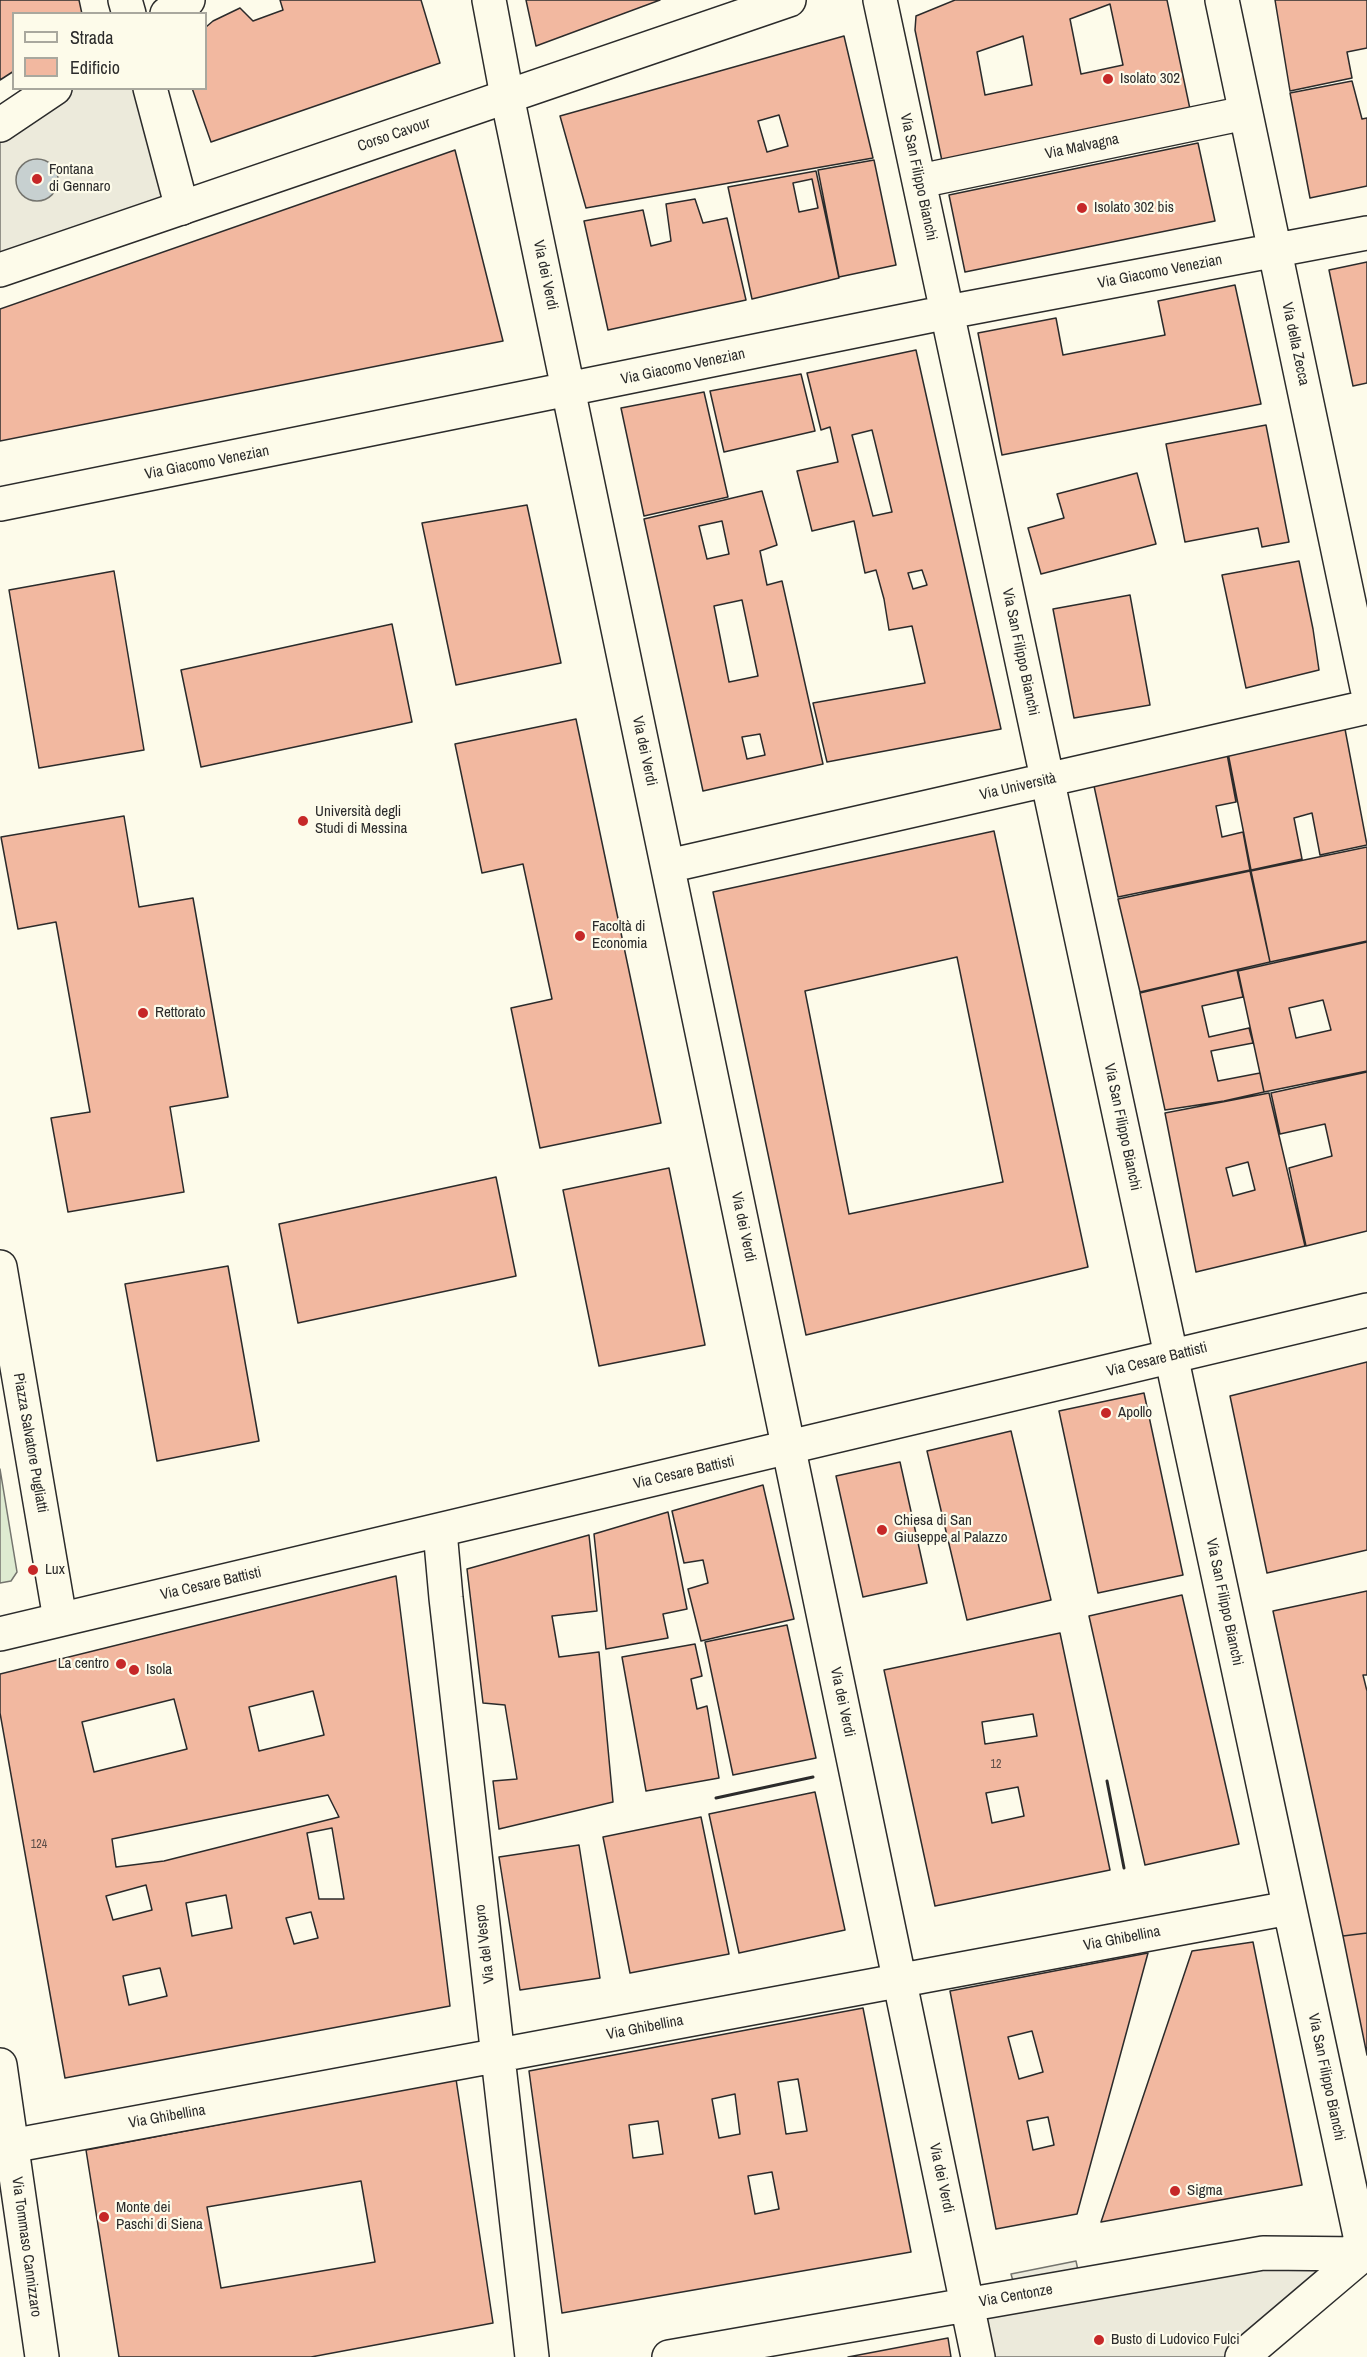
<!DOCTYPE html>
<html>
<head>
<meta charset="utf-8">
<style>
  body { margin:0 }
  #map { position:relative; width:1367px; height:2357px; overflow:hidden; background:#fdfbea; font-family:"Archivo Narrow",sans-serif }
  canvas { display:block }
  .legend { position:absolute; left:12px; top:12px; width:195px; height:78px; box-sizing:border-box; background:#fdfbea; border:2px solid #a9a89e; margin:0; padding:8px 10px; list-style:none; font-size:18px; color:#2b2b2b }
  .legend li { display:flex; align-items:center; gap:12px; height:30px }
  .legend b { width:30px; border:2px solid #a9a89e }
</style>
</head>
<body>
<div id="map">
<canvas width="1367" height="2357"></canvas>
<ul class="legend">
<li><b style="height:8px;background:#fdfbea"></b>Strada</li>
<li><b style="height:16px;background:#f2b8a0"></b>Edificio</li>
</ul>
</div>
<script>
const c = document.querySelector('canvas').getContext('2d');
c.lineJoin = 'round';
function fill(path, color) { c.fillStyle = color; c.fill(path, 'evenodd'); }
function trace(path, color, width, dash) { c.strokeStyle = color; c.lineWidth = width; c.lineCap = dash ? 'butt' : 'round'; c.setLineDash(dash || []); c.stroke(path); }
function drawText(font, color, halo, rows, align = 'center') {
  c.font = font + ' "Archivo Narrow",sans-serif'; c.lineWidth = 4.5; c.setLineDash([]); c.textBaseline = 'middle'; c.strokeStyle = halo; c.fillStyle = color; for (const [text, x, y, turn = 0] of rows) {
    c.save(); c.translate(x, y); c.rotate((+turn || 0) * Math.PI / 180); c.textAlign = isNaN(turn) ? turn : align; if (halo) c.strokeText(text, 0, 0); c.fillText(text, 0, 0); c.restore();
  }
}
const green = new Path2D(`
  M0 1469 17 1572 11 1581 0 1583Z`);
const parking = new Path2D(`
  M55 89H150L182 208 0 270V125Z
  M1364 2254 1242 2357H978L967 2305Z
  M1076 2261 1079 2275 1015 2288 1011 2274Z`);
const water = new Path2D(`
  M16 180a21 21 0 1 1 42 0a21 21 0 1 1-42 0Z`);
const building = new Path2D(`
  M0 0H79L82 14H14V71L0 80Z
  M280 0H421L440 63 211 142 192 88H206V27L213 21 240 8 253 21 283 10Z
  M526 0H660L536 46Z
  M955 0H1167L1190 109 942 161 915 30 916 16ZM1110 4 1123 65 1081 74 1070 19ZM1023 36 1032 85 985 95 977 52Z
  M1275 0H1367V48L1347 52 1352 78 1290 91Z
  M844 36 873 158 586 208 560 116ZM779 115 788 146 767 152 758 121Z
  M1352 81 1362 119 1367 118V186L1310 198 1290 93Z
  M1198 143 1215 221 965 272 949 195Z
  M455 150 503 341 0 441V309Z
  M874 160 896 265 839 277 818 170Z
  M816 171 839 278 752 299 728 187ZM812 179 818 208 799 212 793 183Z
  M695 199 703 223 727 218 746 300 608 330 584 221 643 210 651 246 671 241 666 204Z
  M1367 262V383L1353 386 1329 270Z
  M1235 285 1261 404 1002 455 978 333 1056 318 1063 355 1165 335 1158 301Z
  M916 350 1001 729 827 762 813 703 925 683 912 626 889 630 884 599 876 570 865 573 854 521 812 531 797 471 838 462 830 427 821 430 807 373ZM872 430 892 512 873 516 852 435ZM922 570 927 585 913 589 908 573Z
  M801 374 815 431 724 452 710 391Z
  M704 392 728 497 644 516 621 408Z
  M1266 425 1289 542 1262 547 1258 528 1185 542 1166 444Z
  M1137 473 1156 544 1041 574 1028 528 1064 518 1057 494Z
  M762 491 777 545 760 551 767 585 782 581 823 764 703 791 644 519ZM722 521 729 554 707 559 699 526ZM742 600 758 676 729 682 714 606ZM760 734 765 755 747 759 742 737Z
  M527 505 561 663 456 685 422 523Z
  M1299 561 1313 629 1319 670 1246 688 1222 575Z
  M114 571 144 750 39 768 9 590Z
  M1130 595 1150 705 1074 718 1053 609Z
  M392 624 412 722 201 767 181 670Z
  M576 719 661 1123 540 1148 511 1008 552 999 523 864 482 873 455 744Z
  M1345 729 1367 845 1320 855 1312 813 1294 818 1302 859 1251 870 1228 753Z
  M1227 754 1236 802 1216 806 1222 837 1243 832 1250 870 1118 897 1094 786Z
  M124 816 139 907 193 898 228 1097 170 1107 184 1192 68 1212 51 1118 90 1112 56 922 18 929 1 837Z
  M994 831 1088 1267 806 1335 713 892ZM957 957 1003 1182 849 1214 805 991Z
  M1367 847V941L1270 962 1251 871Z
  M1250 871 1270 962 1140 992 1118 899Z
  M1367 942V1071L1264 1092 1238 971ZM1323 1000 1331 1030 1296 1038 1289 1008Z
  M1237 970 1243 997 1202 1006 1209 1037 1249 1028 1253 1043 1211 1051 1218 1081 1260 1073 1264 1092 1224 1101 1165 1110 1140 993Z
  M1367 1072V1231L1306 1246 1289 1168 1332 1156 1325 1124 1280 1134 1271 1093Z
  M1269 1093 1305 1246 1196 1272 1165 1113ZM1248 1162 1255 1190 1233 1196 1226 1168Z
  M669 1168 705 1345 599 1366 563 1190Z
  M496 1177 516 1276 298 1323 279 1224Z
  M228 1266 259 1441 157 1461 125 1284Z
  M1367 1362V1550L1267 1573 1230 1396Z
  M1144 1393 1183 1575 1098 1593 1059 1411Z
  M1011 1431 1051 1600 967 1620 927 1451Z
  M900 1462 927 1583 863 1597 836 1476Z
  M763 1485 794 1619 701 1641 688 1589 708 1583 703 1560 684 1563 672 1511Z
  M668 1512 687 1609 663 1614 668 1638 606 1649 594 1534Z
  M589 1535 597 1611 552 1616 559 1657 599 1652 613 1802 499 1829 493 1781 517 1779 505 1705 483 1703 467 1569Z
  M396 1576 450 2006 65 2078 0 1713V1674ZM313 1691 324 1735 259 1751 249 1707ZM174 1699 187 1749 94 1772 82 1722ZM328 1795 339 1817 164 1861 116 1867 112 1839ZM332 1828 344 1899H319L307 1833ZM146 1885 152 1910 113 1920 106 1896ZM226 1895 232 1928 192 1936 186 1903ZM311 1912 318 1938 294 1944 286 1918ZM160 1968 167 1996 129 2005 123 1976Z
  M1367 1591V1675H1363L1367 1691V1933L1343 1936 1273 1611Z
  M1182 1595 1239 1844 1145 1865 1089 1616Z
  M787 1625 816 1758 733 1775 705 1642Z
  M1060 1633 1110 1870 935 1906 884 1670ZM1033 1714 1037 1736 985 1744 982 1722ZM1018 1787 1024 1816 992 1823 986 1793Z
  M695 1644 702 1676 691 1679 697 1709 707 1706 719 1778 646 1791 622 1657Z
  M815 1792 845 1930 739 1953 709 1814Z
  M701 1817 729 1954 630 1973 603 1837Z
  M579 1845 600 1978 520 1990 499 1857Z
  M1367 1933V2055L1343 1936Z
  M1253 1942 1302 2185 1101 2222 1192 1951Z
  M1148 1953 1077 2214 996 2229 950 1991ZM1032 2031 1043 2072 1019 2079 1008 2037ZM1048 2117 1054 2145 1033 2150 1027 2121Z
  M863 2008 911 2252 562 2313 529 2071ZM798 2079 807 2131 786 2134 778 2082ZM735 2094 740 2134 719 2138 712 2099ZM658 2121 663 2154 633 2158 629 2125ZM772 2172 779 2209 755 2214 748 2176Z
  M456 2079 493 2323 311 2357H119L86 2150ZM361 2181 375 2262 221 2288 207 2207Z
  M948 2338 951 2357H848Z`);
const street = new Path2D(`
  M125 0 129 14
  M489 0 507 96 978 2357
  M1222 0 1367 688
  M167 14 188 0
  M150 88 182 208
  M0 125 55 88
  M920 181 1245 113
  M0 504 948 312 1367 233
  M668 866 1367 707
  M0 1267 60 1619
  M440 1531 446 1598 532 2357
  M0 2148 1289 1908
  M669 2357 1263 2253 1364 2254 880 0`);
const secondary = new Path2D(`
  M0 270 789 0
  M0 1634 1367 1310
  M0 2065 42 2357
  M1242 2357 1367 2251`);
const wall = new Path2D(`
  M1107 1781 1124 1868
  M716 1798 813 1777`);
const markers = [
  [1108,79,6,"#c62828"],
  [37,179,6,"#c62828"],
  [1082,208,6,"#c62828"],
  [303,821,6,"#c62828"],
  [580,936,6,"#c62828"],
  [143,1013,6,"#c62828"],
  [1106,1413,6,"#c62828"],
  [882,1530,6,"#c62828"],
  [33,1570,6,"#c62828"],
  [121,1664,6,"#c62828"],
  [134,1670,6,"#c62828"],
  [1175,2191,6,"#c62828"],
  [104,2217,6,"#c62828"],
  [1099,2340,6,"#c62828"]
];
const numberNames = [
  ["12",996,1765],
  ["124",39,1845]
];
const poiNames = [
  ["Isolato 302",1120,79],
  ["Fontana",49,170],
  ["di Gennaro",49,187],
  ["Isolato 302 bis",1094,208],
  ["Università degli",315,812],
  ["Studi di Messina",315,829],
  ["Facoltà di",592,927],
  ["Economia",592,944],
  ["Rettorato",155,1013],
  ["Apollo",1118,1413],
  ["Chiesa di San",894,1521],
  ["Giuseppe al Palazzo",894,1538],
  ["Lux",45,1570],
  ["La centro",109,1664,"right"],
  ["Isola",146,1670],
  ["Sigma",1187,2191],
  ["Monte dei",116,2208],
  ["Paschi di Siena",116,2225],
  ["Busto di Ludovico Fulci",1111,2340]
];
const streetNames = [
  ["Corso Cavour",394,135,-19],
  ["Via Malvagna",1082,147,-12],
  ["Via San Filippo Bianchi",918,177,78],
  ["Via Giacomo Venezian",1160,272,-11],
  ["Via dei Verdi",545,275,78],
  ["Via della Zecca",1295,344,78],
  ["Via Giacomo Venezian",683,367,-12],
  ["Via Giacomo Venezian",207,463,-11],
  ["Via San Filippo Bianchi",1020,652,78],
  ["Via dei Verdi",644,751,78],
  ["Via Università",1018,787,-13],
  ["Via San Filippo Bianchi",1122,1127,78],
  ["Via dei Verdi",743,1227,78],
  ["Via Cesare Battisti",1157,1360,-14],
  ["Piazza Salvatore Pugliatti",30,1443,80],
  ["Via Cesare Battisti",684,1473,-13],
  ["Via Cesare Battisti",211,1584,-13],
  ["Via San Filippo Bianchi",1224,1602,78],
  ["Via dei Verdi",842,1702,78],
  ["Via Ghibellina",1122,1939,-11],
  ["Via del Vespro",485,1944,-97],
  ["Via Ghibellina",645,2028,-11],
  ["Via San Filippo Bianchi",1326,2077,78],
  ["Via Ghibellina",167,2117,-10],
  ["Via dei Verdi",941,2178,78],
  ["Via Tommaso Cannizzaro",26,2247,82],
  ["Via Centonze",1016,2296,-10]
];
fill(green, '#deebd1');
trace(green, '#74746e', 1.5);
fill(parking, '#eceadb');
trace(parking, '#74746e', 1.5);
fill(water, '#c7d0d0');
trace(water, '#74746e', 1.5);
fill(building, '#f2b8a0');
trace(building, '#2b2b2b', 1.5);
trace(street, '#2b2b2b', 36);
trace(secondary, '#2b2b2b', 36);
trace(street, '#fdfbea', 33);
trace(secondary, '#fdfbea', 33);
trace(wall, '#2b2b2b', 3);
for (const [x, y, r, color] of markers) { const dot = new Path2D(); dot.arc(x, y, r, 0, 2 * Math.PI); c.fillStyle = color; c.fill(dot); trace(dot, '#fdfbea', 2); }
drawText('12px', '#5d4e48', null, numberNames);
drawText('15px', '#2b2b2b', '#fdfbea', poiNames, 'left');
drawText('15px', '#2b2b2b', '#fdfbea', streetNames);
</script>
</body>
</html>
